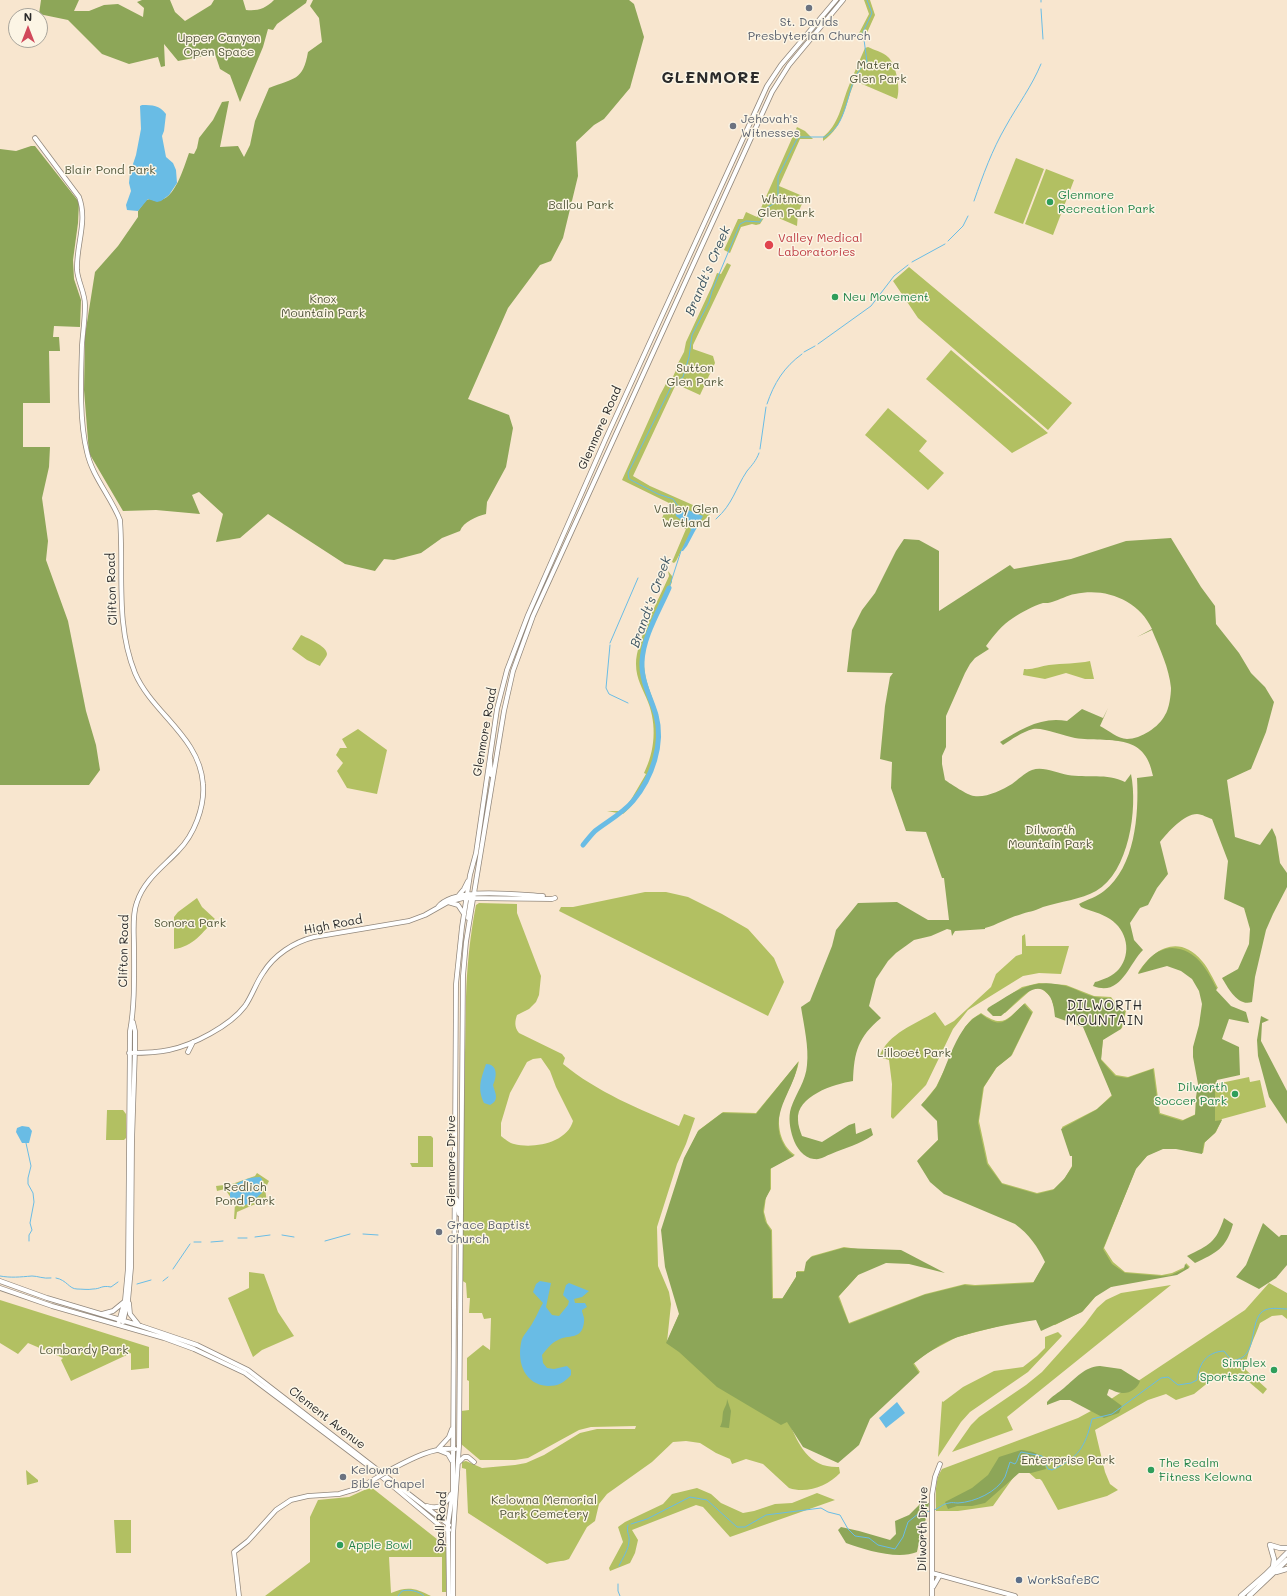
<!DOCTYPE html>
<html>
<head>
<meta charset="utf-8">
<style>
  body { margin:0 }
  #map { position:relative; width:1287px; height:1596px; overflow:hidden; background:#f8e6cf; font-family:Mali,sans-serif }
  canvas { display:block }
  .north { position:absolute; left:8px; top:8px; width:40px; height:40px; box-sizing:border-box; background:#fcf5e5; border:1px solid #a8a49b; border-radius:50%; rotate:0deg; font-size:11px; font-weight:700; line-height:16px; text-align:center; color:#2b2b2b }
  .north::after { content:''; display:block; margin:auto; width:14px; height:18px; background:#d1495b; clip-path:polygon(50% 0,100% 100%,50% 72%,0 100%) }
</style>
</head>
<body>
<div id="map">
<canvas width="1287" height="1596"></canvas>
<div class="north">N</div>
</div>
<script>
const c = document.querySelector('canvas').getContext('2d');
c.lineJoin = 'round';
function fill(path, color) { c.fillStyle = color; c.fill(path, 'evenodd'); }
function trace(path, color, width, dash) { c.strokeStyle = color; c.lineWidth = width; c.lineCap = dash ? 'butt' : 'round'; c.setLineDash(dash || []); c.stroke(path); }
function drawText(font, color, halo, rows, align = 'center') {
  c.font = font + ' Mali,sans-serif'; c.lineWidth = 3; c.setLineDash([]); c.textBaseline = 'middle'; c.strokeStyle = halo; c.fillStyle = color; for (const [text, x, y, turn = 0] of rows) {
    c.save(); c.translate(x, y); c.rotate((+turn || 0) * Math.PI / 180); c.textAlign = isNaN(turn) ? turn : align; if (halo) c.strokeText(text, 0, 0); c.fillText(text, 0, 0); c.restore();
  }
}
const green = new Path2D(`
  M864 0H870L875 15 866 35H862L858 39 857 37 869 14Z
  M868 47C874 50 883 52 888 57 896 64 901 89 897 99L855 81C845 103 845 125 823 141V137C839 124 841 106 848 88 853 75 859 62 865 48Z
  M797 127 805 131 813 139H800L779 186 805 197 798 213 797 226 767 213 760 224 756 225 752 224 741 227 730 253 724 250 738 219H743L746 212 757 217Z
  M1016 158 1044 169 1023 224 994 213Z
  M1046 169 1074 180 1053 235 1025 224Z
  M727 263 731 265 693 345V349L713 356 715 363 700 395 676 384 633 476 650 486 711 513 689 536 676 561 674 563 672 562 686 529 662 518 669 503 622 480 660 395 668 380 671 381 677 368 676 367 684 352 686 342 712 286 717 273 721 274Z
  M909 267 1072 403 1048 430 918 318 893 281Z
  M951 350 1048 433 1012 453 926 379Z
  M888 408 927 441 919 451 944 473 928 490 865 435Z
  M668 571 672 576V582C663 604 645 636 644 659 643 678 652 695 657 712 665 740 657 764 643 788 637 798 632 807 623 814L607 811H620L627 805 632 798 646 774 644 773C655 751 657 725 648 702 643 689 636 679 636 664 636 641 659 599 669 576Z
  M301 635C307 638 327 646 327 654 327 657 321 663 320 666L307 660 292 649Z
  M1090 661 1094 679H1085L1066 673 1045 679 1023 675 1024 669C1032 670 1041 666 1049 665 1063 663 1077 664 1090 661Z
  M358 729 387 750 377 794 347 788 337 771 343 763 336 755 340 748H347L342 739Z
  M645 892H666L688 897 722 914 748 929 774 958 784 982 768 1016 559 911 561 907H573Z
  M197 898 202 907 215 919C203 932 193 947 174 949V917L178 912Z
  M479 903 517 904V913L541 976 539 995 536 1002 529 1009 517 1015C515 1021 514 1027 519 1033L562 1054 565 1058 563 1064C597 1092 639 1109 679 1126L684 1114 695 1118 686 1144 677 1164 657 1227 658 1266 669 1292 671 1304 667 1342 680 1312 685 1157 699 1130 723 1112 756 1113 799 1061C796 1078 787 1091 781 1107 776 1124 780 1145 795 1155L771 1168V1189L766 1197 764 1212 767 1223 772 1230 773 1298H783L796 1277 797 1271H805L807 1261 812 1256 844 1247 879 1252 839 1296 849 1323 925 1294 965 1284 975 1285 1034 1282 1046 1261C1039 1246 1029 1233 1016 1223L931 1180 918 1160 939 1139 938 1120 922 1104 936 1087 965 1027 972 1019 981 1013C1004 1029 1007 1019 1025 1003L1033 1012 1012 1055 997 1067 984 1087 979 1121 988 1163 1002 1183 1037 1193 1054 1189 1065 1178 1072 1166 1073 1155H1071L1062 1127 1097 1109 1112 1095 1084 1026 1055 1010 1051 997 1041 988 1032 989 1005 1013 988 1009 1022 987 1039 983 1066 985 1094 996 1111 997 1118 1006 1126 1011 1122 1028 1103 1038 1101 1059 1116 1075 1128 1077 1154 1068 1160 1113 1183 1120 1196 1114 1199 1082 1200 1024 1203 1003 1200 990 1193 978 1181 970 1168 965 1138 973C1154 948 1179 934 1202 961 1209 969 1213 979 1218 988L1216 989V1084L1249 1077 1250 1082 1260 1080 1266 1107 1222 1119 1216 1132 1205 1142 1203 1153 1176 1148H1164L1148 1155 1136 1168 1104 1248 1113 1262 1125 1272 1162 1275 1172 1273 1185 1267 1186 1263 1190 1267 1177 1274 1119 1284 1105 1289 1096 1296 1083 1311 1055 1325 1037 1319 1011 1323 957 1337 927 1353 914 1363 920 1372 848 1424 789 1422C799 1446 809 1468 839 1467L840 1473C828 1486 807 1494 789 1488L763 1464 746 1459 732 1464 730 1459 716 1453 700 1443 686 1441 673 1442 652 1462 607 1494 599 1504 595 1521 587 1527 569 1559C562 1562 554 1561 547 1564L468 1513 466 1469 462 1468V1462L466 1461 482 1468 515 1465 526 1463 544 1455 580 1433 597 1429H635L636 1426 591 1427 579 1430 528 1458 515 1460H480L461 1444V1411L469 1410V1381L467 1380V1358L483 1345 490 1350 491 1318 484 1319 482 1313H469L470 1298H467L466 1283 461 1280 466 997C467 966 470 936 476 905ZM541 1058 550 1071 556 1087 573 1121C567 1143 533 1149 514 1144 509 1143 505 1139 501 1136V1123L510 1093 527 1062 533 1059Z
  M1025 934 1026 946H1069L1061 974 1039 973 1023 976 968 1010 953 1029 926 1085 893 1119 891 1117 892 1084 889 1060 879 1057C888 1033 916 1024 935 1012L945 1026 954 1021 991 987 996 974 1016 956 1022 954V936Z
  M107 1110H123L126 1114V1138L124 1140H106Z
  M418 1136H431L433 1138V1167H412L410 1163H418Z
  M257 1173 269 1181 265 1189 267 1202 253 1205 237 1212 236 1219H234L235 1204 225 1189 217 1191 216 1186 232 1184 255 1176Z
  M249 1272 264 1274 278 1312 294 1336 262 1350 253 1357 228 1298 249 1288Z
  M1269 1283 1287 1293V1319L1282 1315 1272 1316 1260 1323C1255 1337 1245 1355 1246 1370L1267 1389 1263 1394 1242 1376 1238 1379 1215 1377 1194 1394 1176 1400 1166 1394 1148 1400 1095 1430 1105 1472 1110 1484 1118 1490 1107 1496 1058 1510 1042 1481 1040 1479H1036L1026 1470 1018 1471 993 1506 958 1511H936C936 1497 934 1480 942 1469L1078 1418 1102 1405 1245 1310Z
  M1171 1285 1007 1417 1013 1430 952 1452 971 1425 979 1417 1026 1385 1042 1372 1085 1324 1097 1308 1106 1300 1121 1293Z
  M0 1300 149 1347V1368L131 1370V1353L71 1381 61 1360 63 1358 28 1343 18 1354 0 1343Z
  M1058 1332 1062 1336 1028 1372 970 1412 961 1422 938 1457 942 1401 943 1402 963 1387 994 1371 1023 1367 1037 1356 1045 1348V1337Z
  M26 1470 38 1480V1482L27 1485Z
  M371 1487 447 1547 446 1592H442V1557H389L391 1593C407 1586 416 1588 431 1596H265L310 1562V1517L318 1500 349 1497Z
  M697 1488 711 1494 721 1503 743 1513 754 1511 775 1504 792 1503 817 1493 835 1500 730 1537 703 1507 696 1505 632 1530 638 1540 635 1553 630 1563 610 1571 609 1568 623 1542 618 1527 625 1522 663 1504 672 1494Z
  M114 1520H131V1553H116Z`);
const forest = new Path2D(`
  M41 0H79L74 11H89L104 5 118 4 143 17 144 8 137 2 142 0H170L175 12 185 21 211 5 214 0H243L246 10C258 11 265 9 274 0H307L306 3 277 24 273 30 268 29 263 47 240 102 230 75 220 69 215 54 178 61 164 44 165 66 161 67 158 57 129 64 102 54 68 20 39 14Z
  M313 0H629L634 4 644 37 630 88 604 119 594 125 576 142 578 176 563 238 551 261 540 265 508 308 468 399 509 415 513 428 506 467 487 502 486 514C477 516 463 522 460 531L442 538 421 553 394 560 384 559 375 571 345 564 268 514 240 538 216 542 223 514 199 492 192 495 200 514 156 510 123 511 89 453 84 390 85 335 95 272 118 246 138 217V211L146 200 150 199C173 209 183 169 189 153L194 154 197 148 199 138 213 120 222 102 229 101 220 147 238 146 244 157 250 145 255 121 269 88C294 78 303 81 308 52L322 42 319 18 310 6Z
  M31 146H35L79 202 78 223 73 260 74 279 81 300 80 327 54 326 53 337H59L60 351H49L50 403H23V447H50L49 467 42 498 48 541 46 560 68 621 86 711 96 745 100 770 89 785H0V149L16 151Z
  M1171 538 1201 587 1215 606 1216 624 1239 653 1251 673 1265 687 1274 702 1266 732 1251 769 1227 780 1235 837 1260 845 1272 828 1276 837 1280 863 1287 873V887L1273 914 1266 930 1255 977 1252 1002C1238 1007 1228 988 1222 978L1238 969 1249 944 1250 929 1244 908 1224 899 1228 861 1212 819C1208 818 1202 814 1197 814 1184 814 1168 832 1160 842L1168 874 1157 888 1148 905 1140 908 1130 923 1134 940 1143 950C1128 965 1121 997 1093 986L1095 982C1103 980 1113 976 1119 969 1132 953 1127 930 1110 919 1101 913 1090 911 1081 907L1079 904C1088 899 1097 897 1104 891 1135 867 1139 815 1137 778L1153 776C1145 731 1109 743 1075 738 1064 736 1042 727 1033 729 1022 732 1012 739 1003 745L1000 742C1021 729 1042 716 1067 721L1082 709 1103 718 1108 708 1100 726C1108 730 1118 739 1127 739 1141 739 1159 727 1165 715 1169 709 1171 695 1171 688 1169 668 1160 649 1152 630L1137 637 1152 629C1139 600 1105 587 1075 594 1067 595 1060 600 1052 602 1050 603 1046 603 1043 603 1033 606 1022 612 1013 618 1002 625 994 635 986 646L989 649 975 658 970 664 965 673 946 716V747L942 756V764L945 780C951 784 967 795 974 796 986 798 1002 790 1012 784 1018 780 1024 773 1032 770 1043 766 1056 773 1068 775 1086 778 1107 773 1125 782L1131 774C1138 809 1129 872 1096 891 1082 899 1059 902 1043 907 1033 912 1029 911 1019 915 1007 918 997 925 985 928V929L955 931 952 936 951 930 947 929 931 936 914 940 896 953 888 961 876 979 869 1006 881 1018C858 1037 854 1052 853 1081 834 1084 796 1096 798 1120 798 1125 800 1131 802 1136L822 1142 849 1125 855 1123 856 1134 871 1128 873 1135C860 1144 845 1148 831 1154 825 1156 821 1160 814 1159 803 1158 796 1147 793 1138 790 1129 788 1117 791 1108 796 1093 806 1081 807 1065 809 1047 804 1026 801 1007L810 1001 832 946 836 930 858 903 897 902 928 920H949L944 878H942L926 832 906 831 891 788 892 762 880 759 885 706 890 677 893 673 847 672 852 630 862 610 875 593 896 551 904 539 919 540 939 551V611L1010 565 1014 569 1071 559 1126 541Z
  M1172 948C1197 949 1207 970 1217 989L1216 990 1231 1006 1246 1012 1249 1023 1229 1019 1222 1039 1239 1047 1240 1075 1217 1080 1215 1089V1121L1222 1120 1215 1133 1204 1143 1202 1154 1176 1149H1163L1147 1156 1136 1169 1103 1249 1112 1264 1125 1273 1161 1276 1171 1275 1184 1269 1185 1264 1189 1268 1177 1275 1111 1287 1095 1297 1082 1312 1041 1331 1036 1320C1010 1324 983 1329 958 1337 942 1342 926 1354 913 1364L919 1373 870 1419 859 1445 838 1463 803 1447 787 1422 781 1425 717 1387 679 1352 666 1343 679 1314 665 1267 661 1230 684 1158 698 1131 722 1113 756 1114 798 1062C795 1089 771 1110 781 1139 784 1146 788 1152 794 1156L770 1169V1190L765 1200 763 1211 765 1221 771 1231 772 1299H782L796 1277V1272H804L806 1262 811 1257 843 1248 901 1250 945 1273 909 1264 886 1263 858 1275 838 1297 849 1324 924 1295 964 1285 974 1286 1033 1283 1045 1262C1038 1247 1029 1234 1015 1224L944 1194 930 1182 917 1161 938 1140 937 1121 921 1105C927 1099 932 1093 937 1086 948 1065 957 1024 981 1014 1003 1031 1006 1020 1024 1004L1032 1013 1011 1056 996 1068 983 1088 978 1123 987 1164 1002 1184 1037 1194 1053 1190 1064 1179 1072 1167V1156H1070L1061 1129 1096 1110 1112 1096 1083 1027 1055 1017C1054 1008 1053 999 1047 993 1032 978 1013 1008 1001 1016H993L987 1010 988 1008C1016 991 1033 976 1069 987 1078 990 1086 995 1095 997 1100 998 1105 998 1110 998L1117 1007 1125 1012 1121 1029 1103 1040 1101 1060 1115 1076 1127 1078 1153 1069 1159 1114 1182 1121 1195 1115 1196 1097 1198 1084 1193 1057V1047L1199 1025 1202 1004 1199 991 1192 979 1181 971 1167 966 1138 974C1146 961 1155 949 1172 948Z
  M1261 1016 1269 1020 1262 1023 1261 1041 1287 1091V1124L1269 1097 1258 1056 1257 1040Z
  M1224 1218 1233 1224C1226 1249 1216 1253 1195 1263L1187 1256C1209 1245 1216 1243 1224 1218Z
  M1263 1223 1279 1237 1281 1235H1287V1265L1276 1278 1259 1289 1236 1277 1246 1265Z
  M1100 1366 1121 1369 1140 1381C1138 1388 1129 1394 1122 1393 1117 1393 1113 1390 1109 1389L1107 1395 1122 1406 1119 1413 1104 1418 1070 1400H1060L1047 1405V1402C1052 1396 1058 1393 1064 1388 1076 1378 1084 1367 1100 1366Z
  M727 1399 731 1411 729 1428 720 1427C723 1421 722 1419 723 1412 725 1406 727 1405 727 1399Z
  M1021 1450C1036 1452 1043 1453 1046 1469L1031 1473H1019L985 1503 972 1506H957L948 1509 945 1502 972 1488 988 1475 999 1457Z
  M925 1502 929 1503C927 1520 920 1535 917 1552 898 1560 865 1550 846 1543L838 1530 841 1527 859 1531 890 1540 896 1534 895 1521 909 1515 920 1504Z`);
const water = new Path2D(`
  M142 105C153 105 159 105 166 114L164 131 162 136 166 157 173 163 176 170 177 183 169 195 161 201 157 202 148 199 138 211 127 210 126 205 131 191 129 183 130 173 136 155 141 129 140 106Z
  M678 506 703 516 687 546 683 551H681L691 530 690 527 676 516 675 511Z
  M486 1064C498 1064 497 1077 493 1085 495 1093 500 1100 490 1105L484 1103C477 1088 481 1079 486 1064Z
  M22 1126 29 1127 32 1131 29 1143H22L16 1132 17 1128Z
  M260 1177 262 1179V1193C257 1197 245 1209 238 1205 236 1203 233 1200 230 1198V1188C240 1181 248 1177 260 1177Z
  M540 1281 551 1283 546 1307 552 1315 559 1316 568 1305 569 1301 563 1295 566 1285 569 1283 589 1291 582 1297 574 1299 575 1303H585L587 1307 582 1310C582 1314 585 1317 584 1322 582 1341 568 1334 558 1340 551 1343 547 1349 542 1355L543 1363 547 1368 554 1369 567 1366 571 1370V1375C564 1383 558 1386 548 1386 525 1385 517 1363 521 1343 522 1335 530 1329 533 1322 537 1316 539 1309 543 1303L533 1292 536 1284Z
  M897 1402 905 1413 886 1428 879 1418Z`);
const stream = new Path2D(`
  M1041 0V2
  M1041 9 1043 39
  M974 201C983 175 992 150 1006 126 1017 106 1032 86 1041 64
  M948 241 963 226 968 216
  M912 262 945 244
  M818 344 871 306 894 276 908 265
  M804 352 815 346
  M767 404C774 383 784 367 802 354
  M760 449 766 407
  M678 506 673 499 658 494 629 479 628 473 671 387 683 377 689 357 692 335 709 302 712 291 740 224 746 221 760 222 768 207 778 201V177L798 137H825C829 134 834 130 837 126 850 107 848 77 867 62L863 32 872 13 867 0
  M716 519C733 504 735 489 747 471 752 465 756 461 759 453
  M669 588 681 551
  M610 643 638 578
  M610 645 606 688 609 694 628 703
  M26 1143 31 1166 28 1178V1184L33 1193 34 1202 30 1223 32 1230 29 1235V1241
  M363 1234 378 1235
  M282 1235 294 1237
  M255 1237 270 1235
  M238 1238H247
  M325 1241 350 1234
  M194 1242H201
  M211 1242 223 1241
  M173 1269 190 1244
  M0 1276C11 1278 20 1277 32 1276 38 1276 43 1279 51 1278
  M56 1278C67 1280 69 1289 77 1289 82 1289 88 1290 93 1289 101 1289 101 1285 111 1287L118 1282
  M163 1281 168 1277
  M137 1284 151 1280
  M933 1510C938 1510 941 1504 949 1503 952 1502 955 1503 958 1503 975 1502 997 1492 1005 1477 1007 1472 1008 1467 1010 1462L1015 1464C1018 1461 1018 1455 1021 1452L1042 1456 1048 1469 1052 1470C1078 1458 1085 1448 1092 1419L1112 1414 1161 1378 1168 1377 1178 1385 1191 1383 1197 1380C1199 1363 1207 1352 1224 1351L1232 1361C1236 1360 1240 1359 1243 1357 1257 1346 1250 1317 1265 1310 1272 1307 1280 1309 1287 1309
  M631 1524 647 1519 690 1497 707 1500 737 1527H745L766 1515 821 1508 828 1512 840 1515 848 1529 855 1536 869 1538 878 1545 895 1549 903 1537 908 1522 918 1514 930 1511
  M619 1566C622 1559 629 1549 629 1541 630 1535 626 1533 628 1525
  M618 1584V1591L620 1596
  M398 1596 402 1591C410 1589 418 1591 424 1596`);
const river = new Path2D(`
  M583 845C587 840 591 835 595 831 608 821 623 813 633 801 652 778 664 744 656 715 651 698 641 681 642 662 643 637 659 611 669 588`);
const secondary = new Path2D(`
  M35 138 79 197C88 221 76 245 77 270 78 282 85 293 85 305 85 319 83 332 82 345 81 377 79 420 87 452 92 476 111 497 120 520 124 571 115 624 135 673 152 713 200 737 203 784 205 807 194 835 178 851 163 867 144 880 137 902 132 915 134 933 134 947 134 975 135 1004 130 1031L128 1268 125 1300 118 1325
  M490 759 491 775
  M459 895 464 889 468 881
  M448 902 458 905 464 914
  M438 907C455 886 518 895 543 896
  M468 918 471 899 469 896
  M188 1052 193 1042
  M129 1053C143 1053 156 1053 169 1050 193 1045 230 1026 245 1006 252 996 256 983 263 973 274 955 294 942 314 937L409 921 425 915 448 902 463 898 552 899 555 898
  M454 1196 457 1200 459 1214
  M0 1281 47 1298 141 1326 197 1345 248 1370 449 1525
  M0 1288 52 1306 164 1338 194 1349 245 1373 370 1467 444 1529 449 1530
  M129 1303 130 1314 138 1324
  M102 1314 113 1311 124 1302
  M123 1322 128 1301 131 1268 132 1142 135 1050V1031L133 1022
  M438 1449 449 1437 452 1429
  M438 1450 448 1454 452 1461
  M459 1462 464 1457H468L474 1462
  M388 1471C409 1460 431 1447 455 1449
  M427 1506C439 1510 446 1505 451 1494
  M932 1573 1015 1596
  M933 1587 940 1575
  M239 1596 234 1552 248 1541 276 1510 291 1500 308 1496 339 1494 356 1489 366 1484
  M449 1596 448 1524 453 1490V1464L456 984 462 927 470 875 476 853 497 709 507 670 528 615 606 438 767 86 781 65 836 0
  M453 1596V1534L459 1446 463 976 466 942 504 711 513 671 533 616 772 92 789 65 843 0
  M932 1596V1495L935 1477 940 1464`);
const trunk = new Path2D(`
  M1270 1545 1274 1559 1273 1568
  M1270 1545 1280 1548H1287
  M1276 1572 1287 1569
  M1241 1596 1265 1575 1287 1553
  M1249 1596 1287 1560`);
const secondaryBridge = new Path2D(`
  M366 1484 388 1471`);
const markers = [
  [809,8,4,"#6b7280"],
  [733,126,4,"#6b7280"],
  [1050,202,4,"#2e9e5b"],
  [769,245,5,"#e0444e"],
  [835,297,4,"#2e9e5b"],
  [1235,1094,4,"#2e9e5b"],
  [439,1232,4,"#6b7280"],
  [1274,1370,4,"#2e9e5b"],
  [1151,1470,4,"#2e9e5b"],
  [343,1477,4,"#6b7280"],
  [340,1545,4,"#2e9e5b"],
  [1019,1580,4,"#5c6f8a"]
];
const worshipNames = [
  ["St. Davids",809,22,"center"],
  ["Presbyterian Church",809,36,"center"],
  ["Jehovah's",741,119],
  ["Witnesses",741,133],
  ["Grace Baptist",447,1225],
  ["Church",447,1239],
  ["Kelowna",351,1470],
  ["Bible Chapel",351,1484]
];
const parkNames = [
  ["Upper Canyon",219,38],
  ["Open Space",219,52],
  ["Matera",878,65],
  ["Glen Park",878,79],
  ["Blair Pond Park",110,170],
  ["Whitman",786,199],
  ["Glen Park",786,213],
  ["Ballou Park",581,205],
  ["Knox",323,299],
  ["Mountain Park",323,313],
  ["Sutton",695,368],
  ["Glen Park",695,382],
  ["Valley Glen",686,509],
  ["Wetland",686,523],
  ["Dilworth",1050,830],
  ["Mountain Park",1050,844],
  ["Sonora Park",190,923],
  ["Lillooet Park",914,1053],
  ["Redlich",245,1187],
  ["Pond Park",245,1201],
  ["Lombardy Park",84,1350],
  ["Enterprise Park",1068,1460],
  ["Kelowna Memorial",544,1500],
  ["Park Cemetery",544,1514]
];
const leisureNames = [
  ["Glenmore",1058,195],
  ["Recreation Park",1058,209],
  ["Neu Movement",843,297],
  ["Dilworth",1227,1087,"right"],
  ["Soccer Park",1227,1101,"right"],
  ["Simplex",1266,1363,"right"],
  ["Sportszone",1266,1377,"right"],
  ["The Realm",1159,1463],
  ["Fitness Kelowna",1159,1477],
  ["Apple Bowl",348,1545]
];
const healthNames = [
  ["Valley Medical",778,238],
  ["Laboratories",778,252]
];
const streetNames = [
  ["Glenmore Road",600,428,-66],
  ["Clifton Road",112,589,-92],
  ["Glenmore Road",485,732,-80],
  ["High Road",333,925,-11],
  ["Clifton Road",124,951,-89],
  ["Glenmore Drive",451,1161,-90],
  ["Clement Avenue",327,1418,38],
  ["Spall Road",441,1522,-87],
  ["Dilworth Drive",923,1529,-89]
];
const serviceNames = [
  ["WorkSafeBC",1027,1580]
];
const waterNames = [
  ["Brandt's Creek",708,271,-67],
  ["Brandt's Creek",651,602,-70]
];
const neighbourhoodNames = [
  ["DILWORTH",1105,1006],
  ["MOUNTAIN",1105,1021]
];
const districtNames = [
  ["GLENMORE",711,78]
];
fill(green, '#b2c062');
fill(forest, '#8da658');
fill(water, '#69bce5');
trace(stream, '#69bce5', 1);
trace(river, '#69bce5', 5);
trace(secondary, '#92887d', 5.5);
trace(trunk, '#92887d', 6);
trace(secondary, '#fff', 4);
trace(trunk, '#fff', 4.5);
trace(secondaryBridge, '#92887d', 5.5, []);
trace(secondaryBridge, '#fff', 4);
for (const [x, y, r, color] of markers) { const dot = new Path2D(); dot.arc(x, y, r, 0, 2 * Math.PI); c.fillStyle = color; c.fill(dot); trace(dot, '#fcf5e5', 1.5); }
drawText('12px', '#5b616d', '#fcf5e5', worshipNames, 'left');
drawText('12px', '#54583c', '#fcf5e5', parkNames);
drawText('12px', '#27864d', '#fcf5e5', leisureNames, 'left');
drawText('12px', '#be3a42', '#fcf5e5', healthNames, 'left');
drawText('12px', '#2b2b2b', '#fcf5e5', streetNames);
drawText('12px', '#4e5e75', '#fcf5e5', serviceNames, 'left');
drawText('italic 13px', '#3e5663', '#fcf5e5', waterNames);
c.letterSpacing = '1px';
drawText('13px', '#2b2b2b', '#fcf5e5', neighbourhoodNames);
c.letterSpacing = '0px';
c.letterSpacing = '1px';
drawText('bold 16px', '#2b2b2b', '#fcf5e5', districtNames);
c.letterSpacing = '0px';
</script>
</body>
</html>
